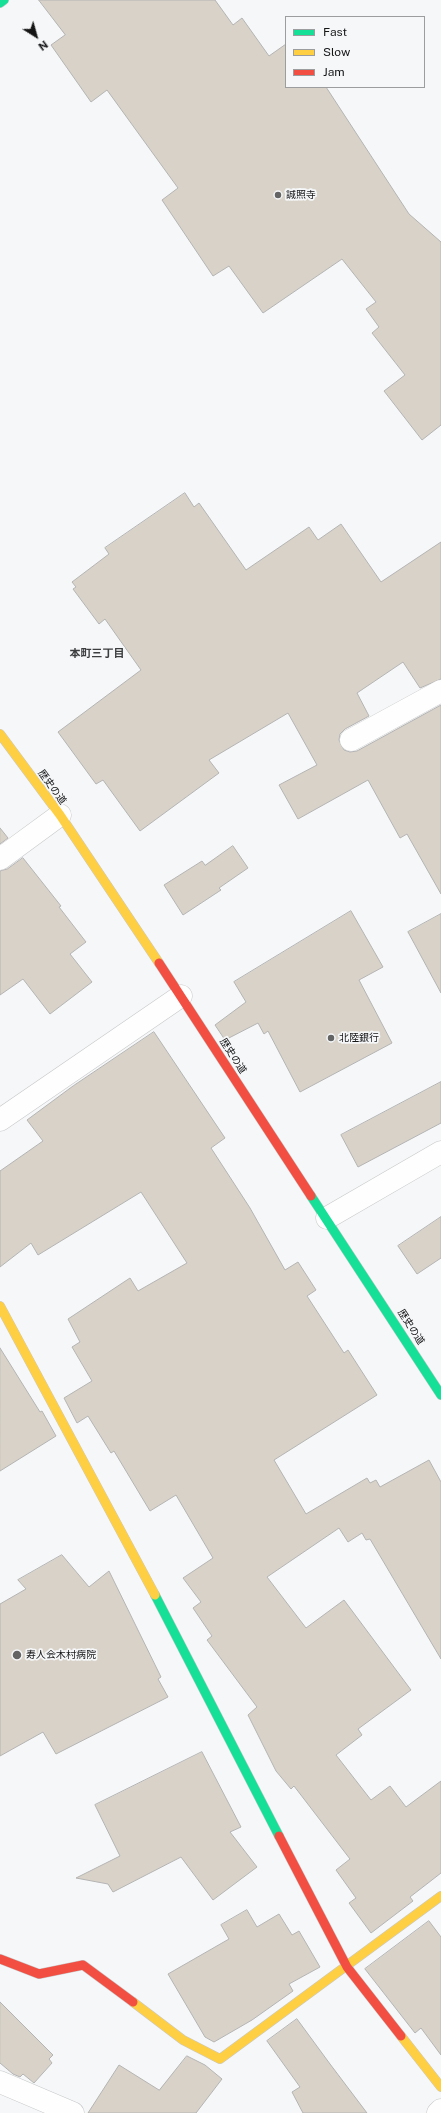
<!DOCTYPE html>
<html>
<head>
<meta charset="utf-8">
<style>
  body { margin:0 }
  #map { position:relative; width:441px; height:2113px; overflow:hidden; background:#f6f7f8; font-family:"Public Sans",sans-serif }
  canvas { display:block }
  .legend { position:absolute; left:285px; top:16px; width:140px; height:72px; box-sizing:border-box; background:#f5f7f9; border:1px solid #9b9d9e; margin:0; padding:5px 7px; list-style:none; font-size:12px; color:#151516 }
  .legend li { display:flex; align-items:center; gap:8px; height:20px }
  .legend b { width:20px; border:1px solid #9b9d9e }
  .north { position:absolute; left:16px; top:16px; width:40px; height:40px; -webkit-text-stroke:3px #f5f7f9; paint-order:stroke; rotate:143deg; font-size:11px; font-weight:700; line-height:16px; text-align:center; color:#151516 }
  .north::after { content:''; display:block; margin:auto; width:14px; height:18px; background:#151516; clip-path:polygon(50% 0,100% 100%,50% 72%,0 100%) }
</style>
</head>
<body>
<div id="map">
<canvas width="441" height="2113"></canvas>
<ul class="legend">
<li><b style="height:5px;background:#16e098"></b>Fast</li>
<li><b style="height:5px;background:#ffcf43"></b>Slow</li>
<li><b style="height:5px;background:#f24e42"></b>Jam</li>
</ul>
<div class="north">N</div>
</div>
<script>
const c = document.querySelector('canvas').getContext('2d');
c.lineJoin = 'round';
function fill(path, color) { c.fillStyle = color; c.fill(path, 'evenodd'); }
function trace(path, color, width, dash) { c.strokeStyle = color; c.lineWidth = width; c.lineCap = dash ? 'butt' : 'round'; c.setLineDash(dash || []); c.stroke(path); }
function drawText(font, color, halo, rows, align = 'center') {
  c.font = font + ' "Public Sans","Noto Sans JP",sans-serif'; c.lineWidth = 3.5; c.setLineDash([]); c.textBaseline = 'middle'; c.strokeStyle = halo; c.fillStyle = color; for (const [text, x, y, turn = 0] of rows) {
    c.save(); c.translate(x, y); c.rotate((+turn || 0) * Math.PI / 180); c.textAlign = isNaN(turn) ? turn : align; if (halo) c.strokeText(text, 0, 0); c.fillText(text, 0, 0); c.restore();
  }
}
const building = new Path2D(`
  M39 0H215L233 25 242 18 269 56 286 44V87H326L409 214 441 242V425L422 440 384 391 405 375 372 333 379 327 366 309 376 302 342 259 263 313 229 266 213 276 162 200 178 188 107 90 91 102 51 45 65 35Z
  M185 493 194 507 199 503 246 570 309 527 318 540 341 524 381 582 441 542V679L420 688 403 662 357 693 369 716 345 729 340 734 339 740 344 750 350 752 357 751 441 705V894L407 834 400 838 368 780 298 819 279 785 317 765 288 713 209 760 219 773 140 831 103 780 96 784 58 732 141 670 105 619 99 624 73 589 76 587 72 582 109 554 105 548Z
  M0 828 8 838 0 844Z
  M233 846 248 868 219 888 221 890 183 915 164 885 202 861 205 865Z
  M23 858 61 906 59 907 86 942 70 954 92 982 50 1014 23 979 0 995V871L7 869Z
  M351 911 383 967 359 980 392 1043 300 1092 268 1031 264 1034 258 1023 225 1040 215 1025 246 1002 234 982Z
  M441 914V993L408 932Z
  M154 1032 225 1138 211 1148 250 1208 285 1270 298 1262 316 1290 307 1296 344 1353 348 1350 377 1395 274 1460 306 1514 367 1478 370 1483 376 1480 380 1487 429 1460 441 1482V1659L370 1539 366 1540 362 1533 348 1542 339 1528 267 1577 306 1628 344 1600 411 1690 358 1729 362 1735 336 1755 371 1800 390 1786 406 1807 441 1781V1873L410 1897 413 1901 371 1933 349 1903 356 1898 336 1870 350 1859 294 1786 291 1789 276 1771 248 1715 257 1707 207 1640 212 1636 193 1608 201 1602 183 1578 213 1558 176 1495 150 1511 114 1451 111 1453 88 1416 77 1423 64 1398 92 1381 72 1347 80 1342 68 1319 130 1278 138 1291 187 1263 141 1192 38 1255 31 1243 0 1267V1171L43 1141 27 1120 73 1086Z
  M441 1082V1123L358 1167 341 1135Z
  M441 1217V1258L417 1274 398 1246Z
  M0 1348 40 1412 42 1411 56 1436 0 1471Z
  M62 1555 89 1587 109 1571 161 1677 158 1679 168 1697 56 1754 43 1732 0 1756V1604L26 1589 18 1580Z
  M202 1752 241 1827 230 1832 257 1867 213 1900 181 1857 113 1892 108 1884 76 1878 120 1856 95 1805Z
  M247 1910 257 1927 279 1914 292 1935 299 1931 320 1967 289 1984 293 1991 252 2020 214 2042 205 2037 168 1974 229 1939 221 1925Z
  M429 1921 441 1937V2055L421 2028 415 2033 365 1969Z
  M0 2002 53 2055 49 2059 52 2063 34 2083 23 2074 20 2077 13 2074 0 2063Z
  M297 2019 330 2064 367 2113H303L292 2092 300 2087 267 2041Z
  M187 2056 205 2065 222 2079 196 2113H88L119 2065 159 2090Z`);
const street = new Path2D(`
  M351 740 441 691
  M0 859 60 815
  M0 1120 181 996
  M327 1218 441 1152
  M0 2082 73 2113
  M438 2113 441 2110`);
const fast = new Path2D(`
  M0 3 4 0
  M311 1196 441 1395
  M155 1595 279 1836`);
const slow = new Path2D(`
  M0 734 60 815 159 963
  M0 1306 155 1595
  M133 2002 183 2040 220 2059 441 1896
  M401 2036 441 2087`);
const jam = new Path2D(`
  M159 963 311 1196
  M279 1836 347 1967 401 2036
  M0 1959 39 1974 83 1965 133 2002`);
const markers = [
  [278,195,4,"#646465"],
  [331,1038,4,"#646465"],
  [17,1655,5,"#646465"]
];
const poiNames = [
  ["誠照寺",286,195],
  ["北陸銀行",339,1038],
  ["寿人会木村病院",26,1655]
];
const streetNames = [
  ["歴史の道",52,787,54],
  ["歴史の道",233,1056,57],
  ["歴史の道",411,1327,57]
];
const neighbourhoodNames = [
  ["本町三丁目",97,654]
];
fill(building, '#d9d2c8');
trace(building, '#b4b4b4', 1);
trace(street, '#c7c8c9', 23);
trace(fast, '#c7c8c9', 10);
trace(slow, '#c7c8c9', 10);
trace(jam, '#c7c8c9', 10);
trace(street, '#fefefe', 22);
trace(fast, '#16e098', 9);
trace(slow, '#ffcf43', 9);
trace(jam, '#f24e42', 9);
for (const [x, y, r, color] of markers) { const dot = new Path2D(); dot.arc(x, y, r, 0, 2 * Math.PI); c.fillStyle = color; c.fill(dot); trace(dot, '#f5f7f9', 1.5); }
drawText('10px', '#151516', '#f5f7f9', poiNames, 'left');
drawText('10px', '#151516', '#f5f7f9', streetNames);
drawText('bold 11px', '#3c3d3f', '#f5f7f9', neighbourhoodNames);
</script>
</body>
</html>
